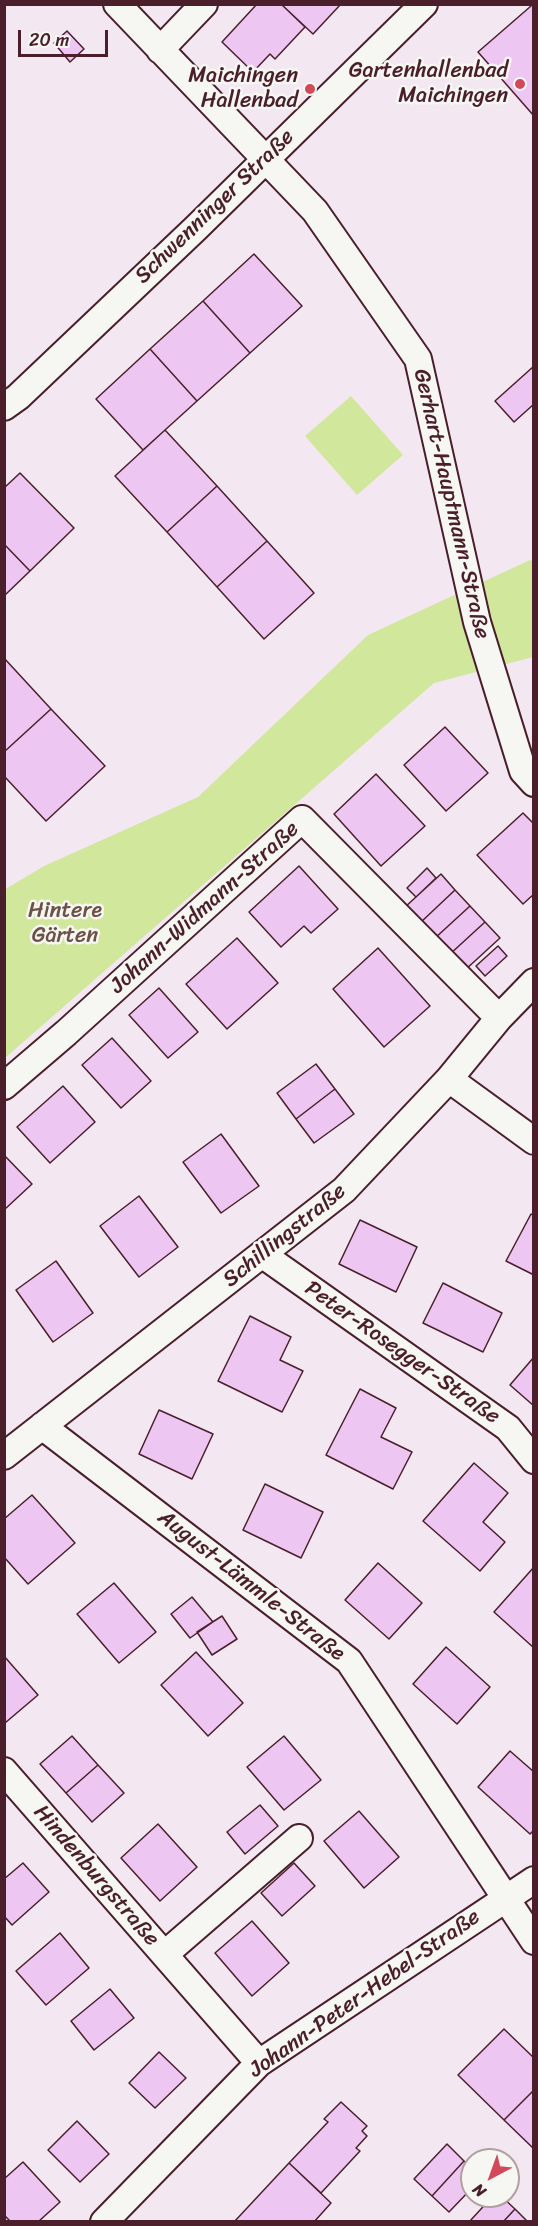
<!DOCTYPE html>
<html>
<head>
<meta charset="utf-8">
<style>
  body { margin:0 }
  #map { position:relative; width:538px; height:2226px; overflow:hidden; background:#f3e8f2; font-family:Sriracha,sans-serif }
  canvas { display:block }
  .frame { position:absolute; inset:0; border:6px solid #4a1f2b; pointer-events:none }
  .north { position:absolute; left:460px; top:2148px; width:60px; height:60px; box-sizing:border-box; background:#f6f6f2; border:2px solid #b1a0a2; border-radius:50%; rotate:221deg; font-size:16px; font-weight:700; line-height:24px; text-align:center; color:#4a1f2b }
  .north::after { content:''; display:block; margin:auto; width:21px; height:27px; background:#d1495b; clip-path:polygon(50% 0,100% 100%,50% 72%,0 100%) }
  .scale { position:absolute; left:18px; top:30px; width:90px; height:27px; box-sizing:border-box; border:3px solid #4a1f2b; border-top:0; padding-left:8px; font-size:18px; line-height:21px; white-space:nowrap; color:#4a1f2b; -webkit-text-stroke:4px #f6f6f2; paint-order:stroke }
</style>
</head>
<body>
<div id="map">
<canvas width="538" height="2226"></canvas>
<div class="frame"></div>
<div class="north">N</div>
<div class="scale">20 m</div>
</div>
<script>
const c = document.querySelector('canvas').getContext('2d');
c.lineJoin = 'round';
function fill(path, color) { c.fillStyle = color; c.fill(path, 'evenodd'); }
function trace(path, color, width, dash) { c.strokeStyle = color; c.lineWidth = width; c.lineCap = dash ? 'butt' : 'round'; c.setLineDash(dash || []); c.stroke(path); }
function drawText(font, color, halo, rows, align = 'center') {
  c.font = font + ' Sriracha,sans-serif'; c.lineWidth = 5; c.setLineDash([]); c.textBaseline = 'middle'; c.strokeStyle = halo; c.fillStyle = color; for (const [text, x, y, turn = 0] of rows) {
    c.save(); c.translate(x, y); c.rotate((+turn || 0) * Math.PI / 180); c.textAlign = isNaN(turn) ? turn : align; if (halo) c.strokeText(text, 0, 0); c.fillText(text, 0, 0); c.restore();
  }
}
const green = new Path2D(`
  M351 396 403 455 357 495 305 436Z
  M530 560 533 561V657L434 683 5 1058 4 890 44 866 198 797 368 635Z`);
const building = new Path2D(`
  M257 4H281L305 27 275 59 270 54 253 72 222 42Z
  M281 4H341L313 34Z
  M530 4H534V116L478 52 531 6Z
  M67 31 84 49 70 62 54 43Z
  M254 254 302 306 250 353 203 301Z
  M203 301 250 353 197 401 150 349Z
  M150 349 197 401 143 450 96 399Z
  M534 366V404L514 422 495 401Z
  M165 430 217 486 167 532 115 476Z
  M20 473 74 528 30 571 4 544V488Z
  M217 486 267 541 217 587 167 532Z
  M267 541 314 593 264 639 217 587Z
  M4 544 30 571 4 596Z
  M4 658 51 709 4 752Z
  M51 709 105 766 46 821 4 776V752Z
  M445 727 488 773 446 811 404 765Z
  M376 774 425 826 381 866 334 814Z
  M523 813 534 824V894L523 904 477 855Z
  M299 866 338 909 311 933 304 926 281 947 249 912Z
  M427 868 436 878 416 897 407 888Z
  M441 874 455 890 420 923 404 908Z
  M455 890 470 906 434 939 420 923Z
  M470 906 485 922 449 955 434 939Z
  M485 922 500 938 464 971 449 955Z
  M237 938 278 983 227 1029 186 984Z
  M498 946 507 956 485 976 476 966Z
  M378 948 430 1006 384 1047 333 989Z
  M159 988 198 1032 168 1058 129 1015Z
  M112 1038 151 1081 121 1108 82 1065Z
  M316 1064 335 1089 296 1119 277 1093Z
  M63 1086 95 1122 50 1163 17 1127Z
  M335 1089 354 1114 314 1143 296 1119Z
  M221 1134 259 1186 221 1213 183 1162Z
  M4 1155 32 1184 4 1210Z
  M139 1196 178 1247 139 1277 100 1226Z
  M531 1214 534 1216V1275L506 1261Z
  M360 1220 417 1247 396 1292 339 1264Z
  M56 1261 93 1313 53 1342 16 1290Z
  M443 1283 502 1313 483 1352 423 1323Z
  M250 1316 291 1337 280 1360 303 1371 282 1412 218 1381Z
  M534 1357V1406L510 1385Z
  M360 1389 396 1408 381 1437 412 1452 393 1489 326 1455Z
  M159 1410 213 1434 192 1479 139 1454Z
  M474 1463 508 1493 483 1522 505 1542 480 1571 423 1521Z
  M265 1484 323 1512 301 1558 243 1530Z
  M32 1495 75 1543 28 1584 4 1557V1519Z
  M378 1563 422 1603 389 1639 345 1600Z
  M534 1567V1648L494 1612Z
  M114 1583 156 1632 119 1663 77 1614Z
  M192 1597 213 1622 190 1638 171 1614Z
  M222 1616 237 1639 212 1655 197 1632Z
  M446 1647 490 1687 457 1724 413 1684Z
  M196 1652 243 1703 208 1736 161 1685Z
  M4 1656 38 1695 5 1723 4 1722Z
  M72 1736 98 1765 66 1793 40 1764Z
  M284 1736 321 1780 284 1810 247 1767Z
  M510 1751 534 1772V1830L530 1834 478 1787Z
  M98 1765 124 1793 92 1822 66 1793Z
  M260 1805 278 1826 245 1854 227 1832Z
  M359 1811 399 1857 364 1888 324 1841Z
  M158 1824 197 1867 160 1901 121 1858Z
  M23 1863 49 1892 12 1925 4 1916V1879Z
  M294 1863 315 1886 282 1916 261 1893Z
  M252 1921 289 1963 252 1996 215 1953Z
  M60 1933 89 1968 46 2005 16 1971Z
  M110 1989 134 2018 94 2050 71 2021Z
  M504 2029 534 2058V2090L504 2120 458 2075Z
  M159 2052 186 2078 155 2108 129 2083Z
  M534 2090V2149L504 2120Z
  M341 2102 367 2126 362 2131 367 2136 356 2148 360 2151 321 2193 289 2163 328 2122 324 2119Z
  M77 2121 109 2154 80 2182 48 2150Z
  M447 2144 464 2161 432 2196 414 2179Z
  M464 2161 472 2168V2188L449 2212 432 2196Z
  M23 2162 60 2202 38 2222H11L4 2215V2179Z
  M289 2163 331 2203 314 2222H234Z
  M493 2196H501L515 2209 503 2222H469Z
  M515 2209 528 2222H503Z`);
const street = new Path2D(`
  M117 4 315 211 418 359 477 622 523 771 534 783
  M160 50 204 4
  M4 407 18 397 196 228 424 4
  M449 1079 534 1141
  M4 1086 66 1033 302 819 499 1018
  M263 1255 508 1428 534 1460
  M42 1426 349 1661 534 1941
  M4 1456 344 1190 449 1079 499 1018 534 982
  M4 1771 259 2063
  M165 1954 299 1838
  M104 2222 259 2063 534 1880`);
const markers = [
  [520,84,6,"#d1495b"],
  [310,89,6,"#d1495b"]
];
const poiNames = [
  ["Gartenhallenbad",508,71],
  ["Maichingen",508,96],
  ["Maichingen",298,76],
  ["Hallenbad",298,101]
];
const streetNames = [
  ["Schwenninger Straße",215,207,-44],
  ["Gerhart-Hauptmann-Straße",451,504,77],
  ["Johann-Widmann-Straße",205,908,-42],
  ["Schillingstraße",285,1236,-39],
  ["Peter-Rosegger-Straße",402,1353,35],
  ["August-Lämmle-Straße",251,1586,38],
  ["Hindenburgstraße",96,1876,49],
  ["Johann-Peter-Hebel-Straße",365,1994,-35]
];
const parkNames = [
  ["Hintere",65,911],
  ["Gärten",65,936]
];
fill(green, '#d1e79c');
fill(building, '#edc7f1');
trace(building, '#4a1f2b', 1.5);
trace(street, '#4a1f2b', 30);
trace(street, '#f6f6f2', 26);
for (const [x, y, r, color] of markers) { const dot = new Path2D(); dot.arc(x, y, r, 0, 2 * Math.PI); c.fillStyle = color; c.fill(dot); trace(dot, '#f6f6f2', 2); }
drawText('22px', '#4a1f2b', '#f6f6f2', poiNames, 'right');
drawText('22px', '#4a1f2b', '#f6f6f2', streetNames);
drawText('22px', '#6c5147', '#f6f6f2', parkNames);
</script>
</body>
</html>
